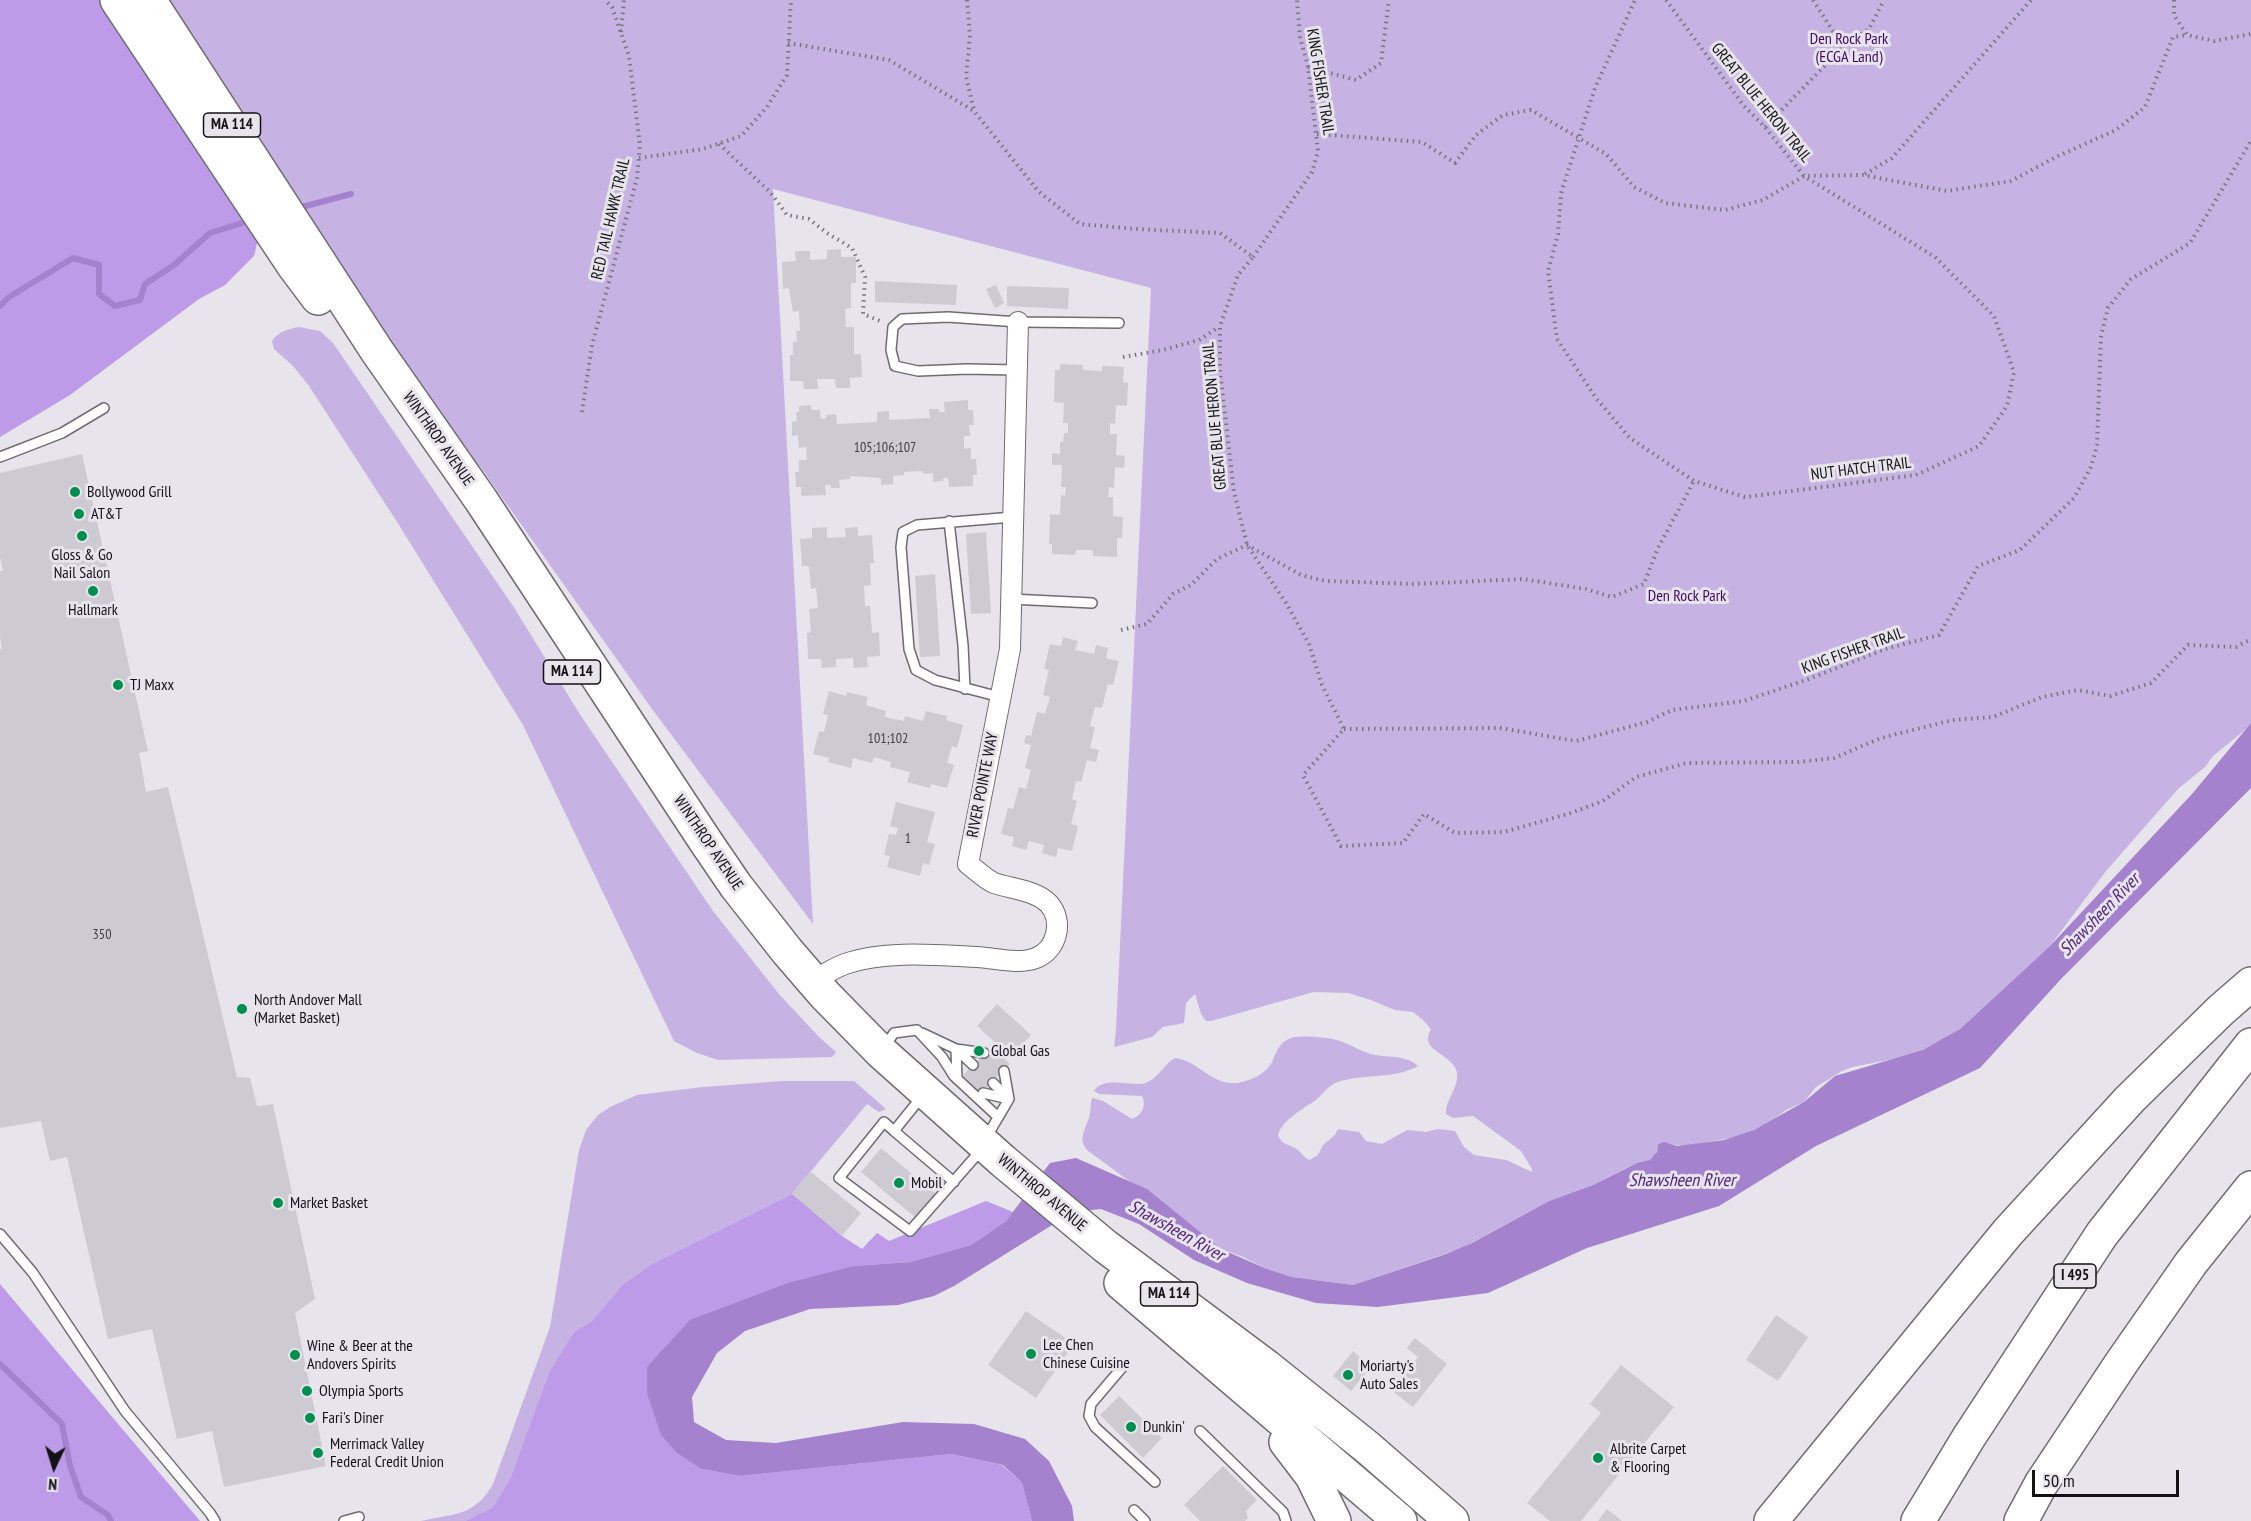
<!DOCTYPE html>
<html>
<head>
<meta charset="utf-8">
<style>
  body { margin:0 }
  #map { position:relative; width:2251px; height:1521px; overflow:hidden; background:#e7e4ec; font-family:"PT Sans Narrow",sans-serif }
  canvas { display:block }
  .north { position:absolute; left:24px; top:1437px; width:60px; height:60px; -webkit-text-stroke:4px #e7e4ec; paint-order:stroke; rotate:184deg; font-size:16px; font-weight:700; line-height:24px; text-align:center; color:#131215 }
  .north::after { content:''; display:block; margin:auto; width:21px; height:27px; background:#131215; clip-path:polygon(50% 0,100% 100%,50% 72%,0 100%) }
  .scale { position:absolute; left:2032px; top:1470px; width:147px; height:27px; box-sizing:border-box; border:3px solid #131215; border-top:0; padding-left:8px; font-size:18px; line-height:21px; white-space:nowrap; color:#131215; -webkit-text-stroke:4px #e7e4ec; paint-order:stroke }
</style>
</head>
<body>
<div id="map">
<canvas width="2251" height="1521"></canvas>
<div class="north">N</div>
<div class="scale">50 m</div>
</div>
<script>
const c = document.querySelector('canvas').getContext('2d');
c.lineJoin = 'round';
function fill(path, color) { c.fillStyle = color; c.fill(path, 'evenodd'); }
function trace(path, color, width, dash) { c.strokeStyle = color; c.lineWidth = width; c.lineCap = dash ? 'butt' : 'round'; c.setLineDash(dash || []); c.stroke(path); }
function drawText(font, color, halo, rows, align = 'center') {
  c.font = font + ' "PT Sans Narrow",sans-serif'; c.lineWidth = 6; c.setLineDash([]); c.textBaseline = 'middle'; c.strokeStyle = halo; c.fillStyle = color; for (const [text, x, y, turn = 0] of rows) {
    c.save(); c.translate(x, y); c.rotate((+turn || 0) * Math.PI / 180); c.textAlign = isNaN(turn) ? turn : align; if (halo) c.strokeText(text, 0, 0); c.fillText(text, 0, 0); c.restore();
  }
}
const green = new Path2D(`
  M163 0H2251V725L2213 756 2205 767 2178 789 2106 871 2050 946 1960 1029 1929 1048 1903 1057 1853 1067 1842 1071 1816 1087 1804 1102 1786 1110 1770 1122 1741 1136 1685 1146 1660 1143 1658 1144 1656 1155 1650 1160 1630 1166 1593 1185 1549 1201 1462 1248 1353 1285 1292 1277 1267 1269 1241 1256 1221 1249 1087 1150C1078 1139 1085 1129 1089 1118 1091 1111 1090 1104 1092 1098L1103 1101 1132 1119C1141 1116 1147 1106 1142 1096L1099 1094 1094 1091C1103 1077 1127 1085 1141 1084 1158 1082 1163 1063 1176 1058 1200 1062 1211 1085 1237 1083 1250 1081 1266 1074 1272 1062 1277 1052 1278 1043 1291 1038 1302 1035 1321 1037 1332 1039 1347 1041 1359 1052 1375 1055 1388 1057 1409 1056 1418 1066 1393 1080 1361 1073 1335 1083 1325 1088 1320 1099 1310 1104 1299 1111 1280 1123 1278 1136 1283 1146 1290 1144 1298 1150 1303 1154 1303 1157 1309 1160L1318 1155 1323 1145 1335 1135 1338 1129 1359 1132 1366 1141 1382 1144 1407 1130 1426 1132 1438 1129 1455 1131 1464 1147 1474 1155 1506 1160 1532 1172V1169L1521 1151 1473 1116 1453 1118 1446 1114C1445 1100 1459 1088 1457 1073 1455 1057 1426 1051 1428 1038 1428 1035 1430 1032 1431 1029L1423 1020 1413 1012 1395 1010 1371 1000 1348 993 1314 992 1211 1021H1206L1201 1014 1195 994 1186 1003 1184 1023 1163 1027 1152 1037 1114 1047 1116 1030 1151 288 773 189 813 924 652 709 479 465 476 466 378 324Z
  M299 327 320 331 333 343 513 606 581 716 713 911 779 994 819 1037 836 1052 832 1057 718 1060 697 1053 674 1041 523 725 399 525 309 386 293 366 274 349 272 341C279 331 288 329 299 327Z
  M783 1081H854L886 1109 879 1112 867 1104 792 1194 652 1264 622 1285 592 1321 574 1332 549 1372 510 1479 493 1507 465 1521H421C455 1513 474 1517 493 1484L550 1327 579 1150 586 1130 598 1115 610 1107 637 1095 703 1087Z`);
const forest = new Path2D(`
  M0 0H105L260 231 254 256 225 285 199 299 70 395 0 437Z
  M792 1194 842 1236 862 1249 877 1233 889 1241 986 1201 1013 1212 1006 1221 971 1245 910 1262 854 1266 647 1367 702 1469 740 1476 951 1454 1002 1465 1022 1483 1032 1521H465L493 1507 510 1479 549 1372 574 1332 592 1321 622 1285 652 1264Z
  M0 1284 200 1521H0Z`);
const water = new Path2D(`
  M2251 723V788L2061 979 1980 1068 1816 1146 1719 1206 1587 1248 1488 1293 1378 1307 1316 1303 1247 1283 1194 1260 1139 1224 1101 1209 1073 1212 954 1286 934 1296 898 1305 810 1309 745 1331 717 1353 692 1397 694 1422 726 1440 776 1443 903 1422 974 1424 1025 1439 1049 1461 1072 1506 1074 1521H1032L1022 1483 1003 1465 951 1454 740 1476 702 1469 677 1453 661 1435 647 1393V1367L690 1320 788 1283 854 1266 910 1262 971 1245 1006 1221 1050 1163 1076 1158 1147 1189 1221 1249 1267 1269 1292 1277 1353 1285 1446 1254 1472 1243 1549 1201 1593 1185 1637 1163 1650 1160 1657 1152 1658 1144 1664 1142 1677 1146 1724 1140 1754 1130 1804 1102 1835 1076 1923 1050 1960 1029 2050 946 2192 794Z`);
const stream = new Path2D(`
  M302 207 351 194
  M0 306 9 297 73 258 99 265V294L115 306 140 300 145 284 174 265 210 233 242 223
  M0 1364 62 1424 70 1466 81 1497 108 1515 111 1521`);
const building = new Path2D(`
  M841 249V257H856V283H851V308L845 309 846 327H854V354H861L862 377 850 378V388H836L835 379H817L818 389H804L803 381H790V355H793V342H797L796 331H800L799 311 793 312 789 288 783 289 782 262 796 261 795 251H810V260L827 259V250Z
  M875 281 957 285 956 305 875 302Z
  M996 285 1004 303 995 308 986 289Z
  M1007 286 1069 288 1068 309 1007 306Z
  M1060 364 1083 365V370L1102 371V366L1124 367 1123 382 1128 383 1127 406 1116 405 1115 424 1110 423V434H1117L1116 455 1125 456 1124 468 1115 467 1114 488 1109 487 1108 497H1113V516L1123 517 1122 538H1117V557L1093 556V550H1076L1075 555 1052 554V544H1049L1050 514 1060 515 1061 495 1065 496 1066 487H1061L1062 465H1052V453L1060 454V442H1063L1064 433H1068V423H1063L1064 403 1054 402 1055 370H1060Z
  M968 400V410H973L974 425H969L970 436H964V449L971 448V459H976L977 475H973V486L949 487 948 478H943V481L933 482V473L923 474V471L904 472V475L893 476V484L881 485V478L850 476V479L839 480 840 488H831V485H825L826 495 801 496V487H796L795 472H799V460H807L806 447 799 448 798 435 792 436V422L797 421 796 412H799V406L811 405V410H820L821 419 826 418V415L836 414 837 424 877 422V412L889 411V420L930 418 929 409H939V412H945L944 402Z
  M82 454 148 751 139 753 146 792 168 787 237 1077 250 1078 257 1106 273 1104 315 1299 295 1313 326 1466 224 1487 212 1431 177 1439 152 1329 108 1339 67 1157 50 1161 41 1121 0 1128V650L2 649 0 637V571H3L0 557V473Z
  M827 527V538L846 537 845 528 858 527V536L872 535 874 563H870L871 585 864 586 865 606H870L872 633 879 632 880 656 867 657 868 667 854 668 853 658 836 659V667L822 668 821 659H808L807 633 811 632 809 609 818 608 816 588 811 589 809 566H802L800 539 812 538V528Z
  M986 532 991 613 971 614 966 534Z
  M935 574 940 656 920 657 915 576Z
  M1063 637 1078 641 1075 650 1094 654 1096 645 1108 648 1106 658 1119 661 1113 685 1108 684 1102 708 1095 707 1090 726 1095 727 1090 748 1099 750 1096 762 1087 760 1081 782 1076 781 1072 799 1077 801 1071 824 1078 826 1072 851 1058 848 1056 857 1042 853 1044 845 1029 841 1026 850 1012 846 1014 837 1001 834 1008 808 1013 809 1019 787 1026 789 1031 770 1025 768 1031 745 1024 743 1026 735 1031 736 1037 712 1045 714 1050 697 1043 695 1049 670 1044 669 1050 644 1061 646Z
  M829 691 846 696 847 692 868 697 866 705 886 711 885 717 904 721 905 716 923 721 926 711 947 716 946 720 963 725 957 748 952 746 947 763 954 765 947 788 931 784 930 788 907 782 910 772 890 767 891 762 874 757 872 763 853 758 851 768 828 762 829 758 813 754 819 731 824 732 828 715 823 714Z
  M896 802 935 812 927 842 935 844 929 865 923 863 920 876 887 867 890 856 884 855 889 834 896 835 898 828 890 826Z
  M997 1004 1031 1035 1011 1057 977 1026Z
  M992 1046 1010 1064 981 1094 963 1075Z
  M881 1148 936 1194 916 1218 861 1172Z
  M811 1172 861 1213 842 1236 792 1194Z
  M1026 1311 1074 1344 1036 1398 988 1365Z
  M1776 1315 1808 1337 1778 1381 1746 1360Z
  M1415 1338 1447 1364 1413 1407 1392 1391 1418 1357 1407 1348Z
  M1353 1351 1371 1367 1351 1391 1333 1376Z
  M1621 1365 1674 1407 1581 1521H1550L1527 1503 1601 1413 1590 1404Z
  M1119 1396 1162 1438 1143 1458 1100 1415Z
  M1223 1466 1257 1500 1246 1511 1248 1518 1245 1521H1200L1184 1505Z
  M1607 1509 1622 1521H1598Z`);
const path = new Path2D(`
  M967 0 970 35 966 77 974 110
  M1666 0 1744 106 1765 127 1804 176 1863 175 1947 191 2011 181 2056 157 2116 130 2145 107 2173 37 2187 35
  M1813 0 1843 47 1869 29 1884 0
  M2174 0V15L2187 35 2214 41 2251 34
  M621 32 624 0
  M788 43 889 60 974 111 1039 192 1080 224 1136 229 1220 233 1253 257 1238 275 1220 326V371L1234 492 1247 545 1286 603 1309 644 1322 685 1344 729 1303 775 1341 846 1403 843 1424 814 1455 833 1504 832 1571 813 1603 801 1636 777 1687 763 1799 762 1834 758 1881 738 1953 720 1993 717 2042 697 2078 690 2110 696 2151 683 2188 645 2236 647 2251 639
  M1308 67 1356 80 1381 63 1389 0
  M1765 127 1843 47
  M1317 134 1422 142 1455 163 1476 135 1503 115 1531 110 1606 154 1634 187 1665 203 1725 210 1763 200 1804 176 1935 257 1994 316 2014 372 2007 406 1979 446 1916 475 1745 497 1694 481 1630 438 1596 398 1557 339 1548 271 1558 234 1561 193 1595 88 1635 0
  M719 144 770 192 787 215 809 219 827 233 852 248 865 277 863 314 883 322
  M639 158 703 149 741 136 767 107 787 75 791 0
  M1865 174 1892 158 2031 0
  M1253 257 1312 172 1318 151 1308 67 1300 37 1297 0
  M1123 357 1163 350 1199 340 1219 327
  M582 412 592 345 637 178 640 145 629 56 612 7 605 0
  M1121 630 1147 624 1173 594 1191 585 1217 559 1247 545 1301 575 1325 581 1415 584 1523 579 1586 589 1612 597 1644 584 1658 548 1694 481
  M1344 729 1500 728 1576 741 1647 722 1672 710 1744 701 1806 680 1885 649 1939 635 1978 566 2020 550 2074 498 2091 467 2097 445 2101 336 2108 308 2131 279 2190 243 2251 141`);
const lane = new Path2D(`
  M1017 370 967 369 918 371 895 366 891 350 893 327 902 319 948 317 1018 322 1119 323
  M0 457 62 433 104 408
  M949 521 963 645 965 689
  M1011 599 1092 603
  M1000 697 935 680 916 670 909 649 901 547 903 532 917 525 1013 517
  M922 1033 956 1049 957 1079
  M885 1046 894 1033 917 1030 942 1057 954 1076 997 1116
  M956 1049 984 1053
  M956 1049 973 1065
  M993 1083 1007 1097
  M983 1093 1009 1099
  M915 1105 894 1131 884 1122 839 1178 910 1231 975 1157
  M894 1131 954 1182
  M986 1138 1009 1099 1004 1071
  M0 1234 33 1273 125 1411 210 1513 215 1521
  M1125 1364 1091 1404 1089 1416 1095 1427 1155 1482
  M1200 1431 1283 1512 1286 1521
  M1134 1510 1145 1521
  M344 1521 359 1517`);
const street = new Path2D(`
  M813 981C823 975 834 968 845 964 884 950 937 955 977 957 996 958 1018 965 1036 958 1057 950 1064 921 1049 904 1036 890 1011 889 994 883 985 879 976 870 968 864L1010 649 1018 322`);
const highway = new Path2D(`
  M117 0 294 266 318 298
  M149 0 377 351 481 500 706 842 736 886 787 951 825 995 881 1052 1003 1161 1105 1246 1267 1367 1367 1447 1452 1521
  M1121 1283 1400 1521
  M1286 1442 1312 1476 1334 1521
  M1771 1521 2008 1232 2130 1099 2221 1010 2251 984
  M1918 1521 1969 1437 2102 1234 2251 1045
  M2021 1521 2041 1484 2122 1362 2191 1263 2251 1188`);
const markers = [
  [75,492,6,"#008f4e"],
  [79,514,6,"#008f4e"],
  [82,536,6,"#008f4e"],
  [93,591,6,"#008f4e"],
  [118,685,6,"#008f4e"],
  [242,1009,6,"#008f4e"],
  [979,1051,6,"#008f4e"],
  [899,1183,6,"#008f4e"],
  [278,1203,6,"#008f4e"],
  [1031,1354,6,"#008f4e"],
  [295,1355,6,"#008f4e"],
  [1348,1375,6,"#008f4e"],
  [307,1391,6,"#008f4e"],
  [310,1418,6,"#008f4e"],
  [1131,1427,6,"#008f4e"],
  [318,1453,6,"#008f4e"],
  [1598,1458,6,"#008f4e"]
];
const numberNames = [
  ["105;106;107",885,448],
  ["101;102",888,739],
  ["1",908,839],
  ["350",102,935]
];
const shields = [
  [232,125,57],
  [572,672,57],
  [2075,1276,42],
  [1169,1294,57]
];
const shieldNames = [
  ["MA 114",232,125],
  ["MA 114",572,672],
  ["I 495",2075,1276],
  ["MA 114",1169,1294]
];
const parkNames = [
  ["Den Rock Park",1849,39],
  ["(ECGA Land)",1849,57],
  ["Den Rock Park",1687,596]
];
const streetNames = [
  ["KING FISHER TRAIL",1320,82,81],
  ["GREAT BLUE HERON TRAIL",1761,103,51],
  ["RED TAIL HAWK TRAIL",611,219,-77],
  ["GREAT BLUE HERON TRAIL",1215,416,-95],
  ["WINTHROP AVENUE",438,439,55],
  ["NUT HATCH TRAIL",1861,469,-7],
  ["KING FISHER TRAIL",1853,651,-20],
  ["RIVER POINTE WAY",983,785,-79],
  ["WINTHROP AVENUE",708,843,56],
  ["WINTHROP AVENUE",1042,1193,40]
];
const poiNames = [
  ["Bollywood Grill",87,492],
  ["AT&T",91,514],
  ["Gloss & Go",82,555,"center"],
  ["Nail Salon",82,573,"center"],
  ["Hallmark",93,610,"center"],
  ["TJ Maxx",130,685],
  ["North Andover Mall",254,1000],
  ["(Market Basket)",254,1018],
  ["Global Gas",991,1051],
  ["Mobil",911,1183],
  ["Market Basket",290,1203],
  ["Lee Chen",1043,1345],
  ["Chinese Cuisine",1043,1363],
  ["Wine & Beer at the",307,1346],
  ["Andovers Spirits",307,1364],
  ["Moriarty's",1360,1366],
  ["Auto Sales",1360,1384],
  ["Olympia Sports",319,1391],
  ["Fari's Diner",322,1418],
  ["Dunkin'",1143,1427],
  ["Merrimack Valley",330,1444],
  ["Federal Credit Union",330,1462],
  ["Albrite Carpet",1610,1449],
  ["& Flooring",1610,1467]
];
const waterNames = [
  ["Shawsheen River",2100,915,-46],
  ["Shawsheen River",1682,1181],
  ["Shawsheen River",1176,1231,29]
];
fill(green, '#c7b2e4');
fill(forest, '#bd9be8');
fill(water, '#a482cd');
trace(stream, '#a482cd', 6);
fill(building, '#cecad2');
trace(lane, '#6e6b73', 12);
trace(street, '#6e6b73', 22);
trace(highway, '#6e6b73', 36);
trace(path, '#78767b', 4, [1.5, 4.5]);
trace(lane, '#fff', 9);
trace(street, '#fff', 20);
trace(highway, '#fff', 33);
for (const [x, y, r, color] of markers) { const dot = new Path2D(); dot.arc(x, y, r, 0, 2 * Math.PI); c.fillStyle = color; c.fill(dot); trace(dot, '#e7e4ec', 2); }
drawText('14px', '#424044', null, numberNames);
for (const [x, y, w] of shields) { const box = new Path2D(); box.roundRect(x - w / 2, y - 12, w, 24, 4.5); c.fillStyle = '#e7e4ec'; c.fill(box); trace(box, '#131215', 1.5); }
drawText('bold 15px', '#131215', null, shieldNames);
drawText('16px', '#3d0764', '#e7e4ec', parkNames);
drawText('16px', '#131215', '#e7e4ec', streetNames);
drawText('16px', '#131215', '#e7e4ec', poiNames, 'left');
drawText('italic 18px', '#52247c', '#e7e4ec', waterNames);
</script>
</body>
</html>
